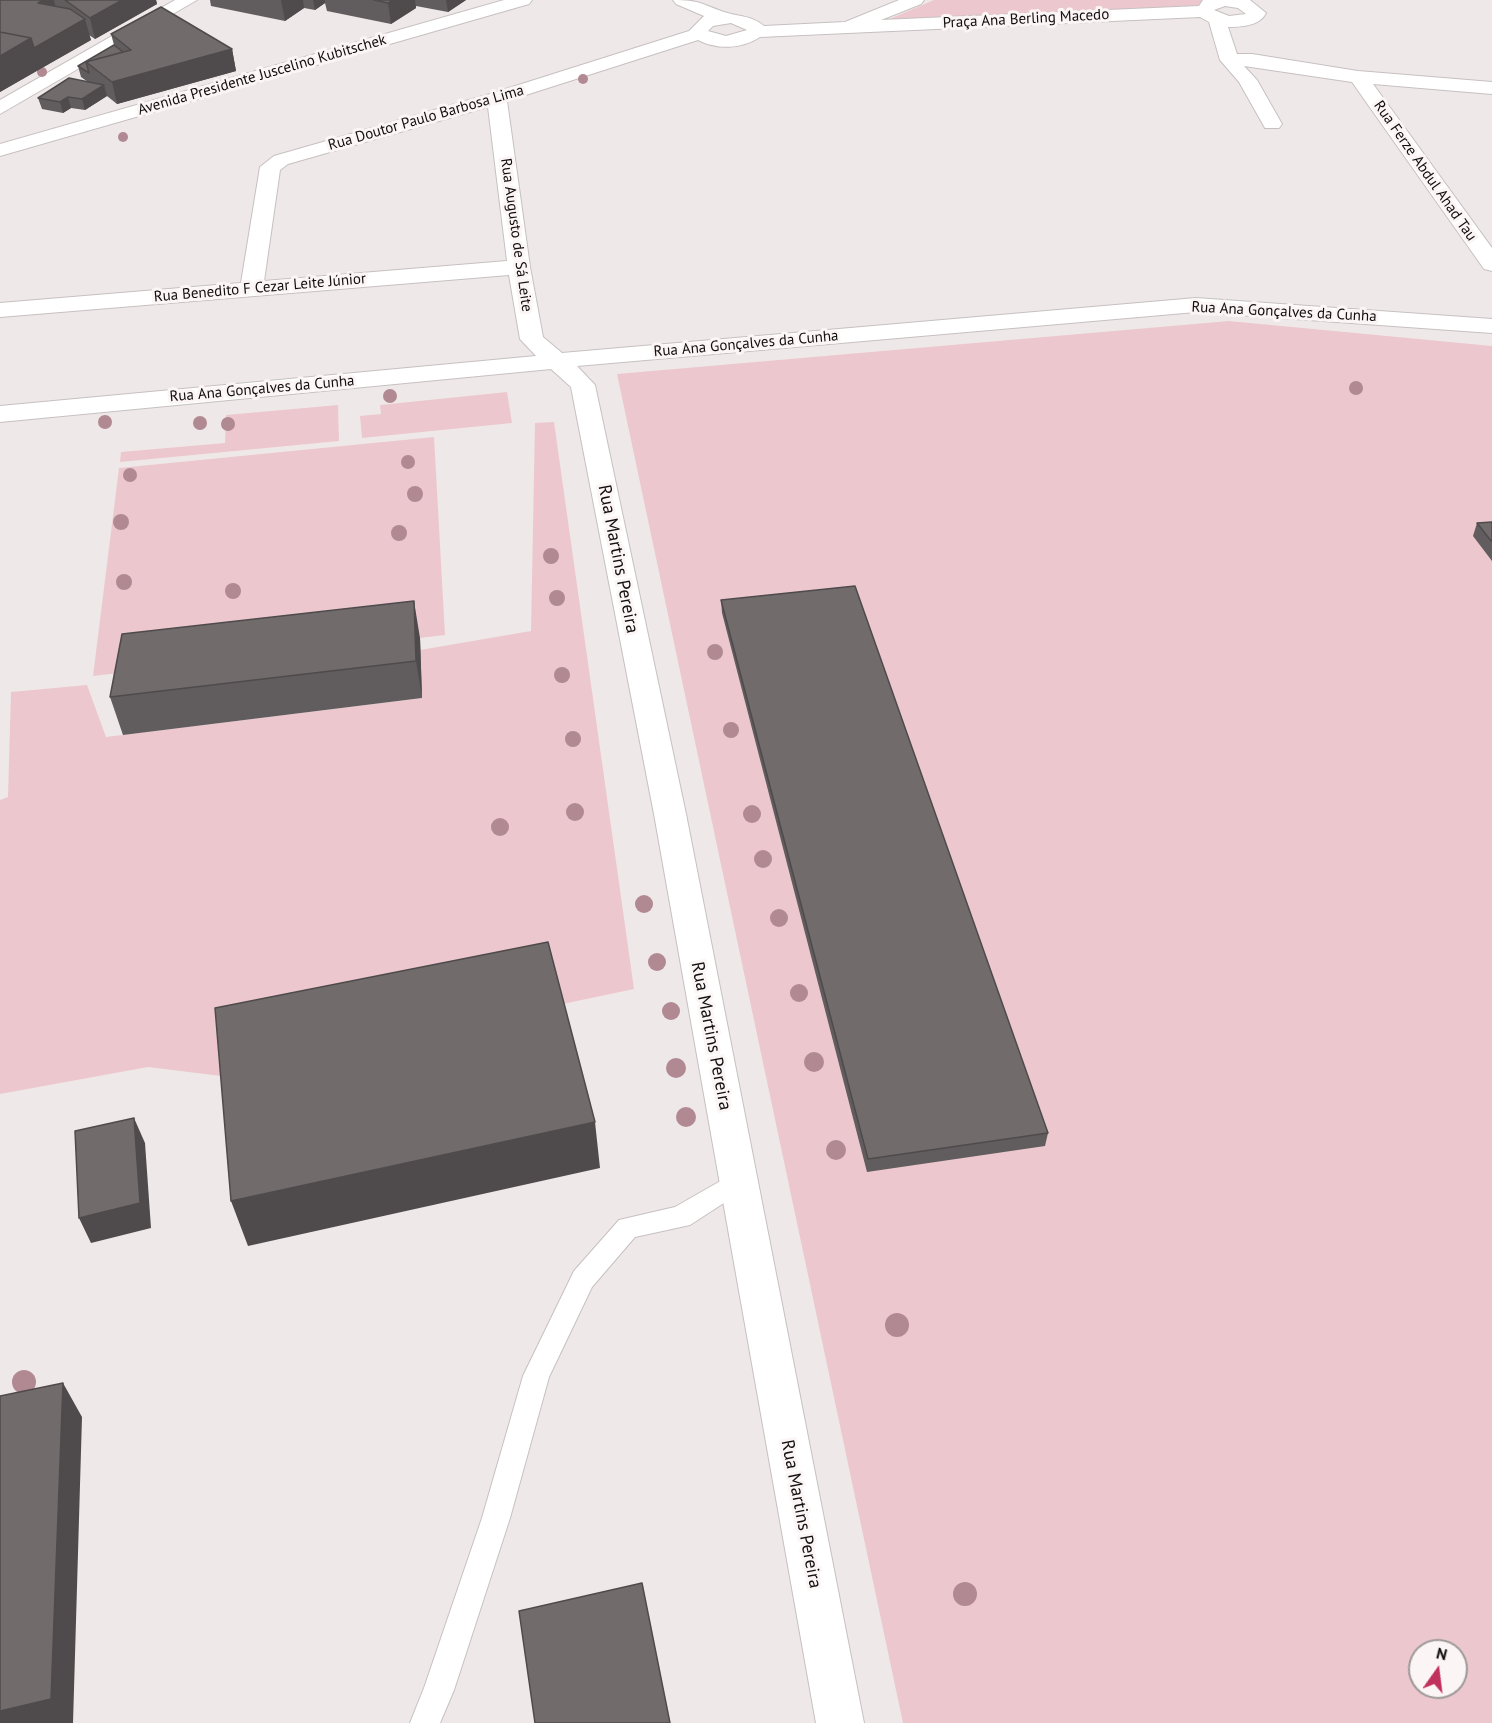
<!DOCTYPE html>
<html>
<head>
<meta charset="utf-8">
<style>
  body { margin:0 }
  #map { position:relative; width:1492px; height:1723px; overflow:hidden; background:#efe8e9; font-family:"PT Sans",sans-serif }
  canvas { display:block }
  .north { position:absolute; left:1408px; top:1639px; width:60px; height:60px; box-sizing:border-box; background:#fcf5f6; border:2px solid #9e9999; border-radius:50%; rotate:14deg; font-size:16px; font-weight:700; line-height:24px; text-align:center; color:#100e0e }
  .north::after { content:''; display:block; margin:auto; width:21px; height:27px; background:#c0315d; clip-path:polygon(50% 0,100% 100%,50% 72%,0 100%) }
</style>
</head>
<body>
<div id="map">
<canvas width="1492" height="1723"></canvas>
<div class="north">N</div>
</div>
<script>
const c = document.querySelector('canvas').getContext('2d');
c.lineJoin = 'round';
function fill(path, color) { c.fillStyle = color; c.fill(path, 'evenodd'); }
function trace(path, color, width, dash) { c.strokeStyle = color; c.lineWidth = width; c.lineCap = dash ? 'butt' : 'round'; c.setLineDash(dash || []); c.stroke(path); }
function drawText(font, color, halo, rows, align = 'center') {
  c.font = font + ' "PT Sans",sans-serif'; c.lineWidth = 6; c.setLineDash([]); c.textBaseline = 'middle'; c.strokeStyle = halo; c.fillStyle = color; for (const [text, x, y, turn = 0] of rows) {
    c.save(); c.translate(x, y); c.rotate((+turn || 0) * Math.PI / 180); c.textAlign = isNaN(turn) ? turn : align; if (halo) c.strokeText(text, 0, 0); c.fillText(text, 0, 0); c.restore();
  }
}
const green = new Path2D(`
  M934 0H1206L1196 8 885 21Z
  M1229 321 1492 346V1723H903L617 374ZM1420 1651H1456V1687H1420Z
  M507 392 512 423 362 438 360 416 381 414 380 405Z
  M338 405 339 441 120 462 121 452 225 443 226 415Z
  M554 422 634 989 221 1076 148 1067 0 1094V800L8 797 11 692 87 685 106 737 422 698 420 650 531 631 535 423Z
  M434 437 445 635 93 676 119 468Z`);
const lane = new Path2D(`
  M738 1171 747 1174 750 1181 747 1188 690 1225 635 1237 592 1287 549 1377 510 1518 454 1690 440 1723H410L424 1688 482 1518 523 1376 574 1271 619 1220 675 1207Z`);
const street = new Path2D(`
  M175 0H197L0 114V100Z
  M673 0C700 0 701 4 724 12 739 17 751 15 764 26L845 22 899 0H924L921 4 881 20 1199 6 1203 0H1250L1266 13C1260 26 1241 27 1228 27L1237 54H1252L1358 71 1492 82V94L1373 84 1492 248V271L1484 269 1352 82 1244 66 1257 80 1282 124 1279 128H1265L1239 82 1220 60 1209 22 1200 17 760 37C742 49 717 50 698 40L507 101 530 267 543 337 562 353 1196 298 1492 319V333L1196 312 577 366 595 385 686 814 864 1723H816L654 814 571 387 551 369 0 422V406L536 356 520 339 509 275 0 317V303L241 283 260 167 274 156 490 94 689 31 704 16 676 4ZM1225 6 1238 8 1246 14 1229 16 1214 10ZM731 23 747 30 726 36 708 31 713 26ZM488 107 507 261 264 281 280 170 288 164Z`);
const secondary = new Path2D(`
  M504 0H532L529 4 0 156V144Z`);
const trees = [
  [42,72,5],
  [583,79,5],
  [123,137,5],
  [1356,388,7],
  [390,396,7],
  [105,422,7],
  [200,423,7],
  [228,424,7],
  [408,462,7],
  [130,475,7],
  [415,494,8],
  [121,522,8],
  [399,533,8],
  [551,556,8],
  [124,582,8],
  [233,591,8],
  [557,598,8],
  [715,652,8],
  [562,675,8],
  [731,730,8],
  [573,739,8],
  [575,812,9],
  [752,814,9],
  [500,827,9],
  [763,859,9],
  [644,904,9],
  [779,918,9],
  [657,962,9],
  [799,993,9],
  [671,1011,9],
  [814,1062,10],
  [676,1068,10],
  [686,1117,10],
  [836,1150,10],
  [897,1325,12],
  [24,1382,12],
  [965,1594,12]
];
const wall = new Path2D(`
  M0 0H156L157 4 95 39 89 35 91 40 0 92Z
  M210 0H466L448 12 416 6V8L391 24 327 11 325 3 315 10 304 8 285 21 211 6Z
  M111 34 232 49 236 71 117 104 107 96 85 110 71 108 63 113 42 109 38 98 88 82 81 77 78 66 114 45Z
  M1492 522V561L1473 536 1477 523Z
  M721 600 1048 1133 1045 1146 867 1172 722 613Z
  M420 638 422 698 123 735 110 697Z`);
const shadedWall = new Path2D(`
  M44 0H54L58 17 38 3Z
  M122 0H156L157 4 95 39 90 18Z
  M281 0H303L304 8 285 21Z
  M313 0H325V3L315 10Z
  M393 0H415L416 8 391 24 388 3Z
  M446 0H466L448 12Z
  M85 19 91 40 40 69 34 48Z
  M31 38 40 69 0 92V56Z
  M232 49 236 71 117 104 112 82Z
  M104 85 107 96 85 110 82 99Z
  M68 97 71 108 63 113 60 102Z
  M414 601 420 638 422 698 416 661Z
  M134 1118 145 1143 151 1228 91 1243 79 1218Z
  M595 1122 600 1168 248 1246 231 1201Z
  M63 1383 82 1417 73 1723H0V1711Z`);
const building = new Path2D(`
  M0 0H44L38 3 70 9 85 19 34 48 31 38 0 32Z
  M65 0H122L90 18Z
  M374 0H393L388 3Z
  M161 7 232 49 112 82 86 62 131 50 111 34Z
  M0 32 31 38 0 56Z
  M114 45 123 52 86 62 89 73 78 66Z
  M69 78 104 85 82 99 68 97 60 102 38 98Z
  M1492 522V542L1477 523Z
  M855 586 1048 1133 868 1159 721 600Z
  M414 601 416 661 110 697 122 634Z
  M548 942 595 1122 231 1201 215 1008Z
  M134 1118 140 1203 79 1218 75 1131Z
  M63 1383 51 1699 0 1711V1396Z
  M642 1583 670 1723H535L519 1611Z`);
const farStreetnames = [
  ["Praça Ana Berling Macedo",1026,19,-3],
  ["Avenida Presidente Juscelino Kubitschek",262,75,-16],
  ["Rua Doutor Paulo Barbosa Lima",426,118,-16],
  ["Rua Ferze Abdul Ahad Tau",1425,171,55],
  ["Rua Augusto de Sá Leite",516,235,82],
  ["Rua Benedito F Cezar Leite Júnior",260,288,-5],
  ["Rua Ana Gonçalves da Cunha",1284,312,3],
  ["Rua Ana Gonçalves da Cunha",746,344,-5],
  ["Rua Ana Gonçalves da Cunha",262,389,-5]
];
const streetNames = [
  ["Rua Martins Pereira",618,559,79],
  ["Rua Martins Pereira",711,1036,79],
  ["Rua Martins Pereira",801,1514,79]
];
fill(green, '#ecc8ce');
trace(lane, '#c7c0c1', 2);
trace(street, '#c7c0c1', 2);
trace(secondary, '#c7c0c1', 2);
fill(lane, '#fff');
fill(street, '#fff');
fill(secondary, '#fff');
c.fillStyle = '#b18992';
for (const [x, y, r] of trees) { c.beginPath(); c.arc(x, y, r, 0, 2 * Math.PI); c.fill(); }
fill(wall, '#615c5d');
fill(shadedWall, '#4f4b4c');
fill(building, '#716b6c');
trace(building, '#4f4b4c', 1.5);
drawText('15px', '#100e0e', '#fcf5f6', farStreetnames);
drawText('18px', '#100e0e', '#fcf5f6', streetNames);
</script>
</body>
</html>
